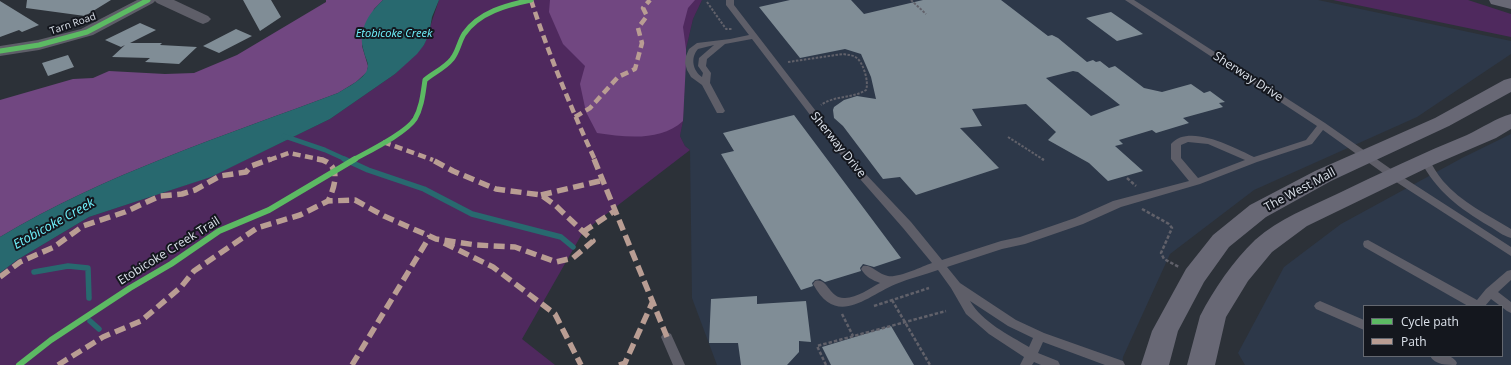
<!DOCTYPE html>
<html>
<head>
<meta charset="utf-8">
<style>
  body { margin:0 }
  #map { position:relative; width:1511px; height:365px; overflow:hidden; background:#2c3138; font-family:"Open Sans",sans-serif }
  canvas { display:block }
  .legend { position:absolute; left:1363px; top:305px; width:140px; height:52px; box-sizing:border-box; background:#14171e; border:1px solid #646870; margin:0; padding:5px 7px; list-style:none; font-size:12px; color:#dce2eb }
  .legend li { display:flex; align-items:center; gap:8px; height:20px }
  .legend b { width:20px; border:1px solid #646870 }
</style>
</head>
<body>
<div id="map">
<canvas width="1511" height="365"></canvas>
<ul class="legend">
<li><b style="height:5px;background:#5cba63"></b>Cycle path</li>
<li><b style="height:5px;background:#b99d93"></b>Path</li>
</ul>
</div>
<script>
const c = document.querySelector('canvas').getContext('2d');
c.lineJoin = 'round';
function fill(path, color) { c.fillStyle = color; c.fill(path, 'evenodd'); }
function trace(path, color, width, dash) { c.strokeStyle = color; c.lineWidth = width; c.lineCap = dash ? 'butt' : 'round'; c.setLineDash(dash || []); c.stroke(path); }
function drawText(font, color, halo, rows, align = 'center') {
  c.font = font + ' "Open Sans",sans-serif'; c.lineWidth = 4; c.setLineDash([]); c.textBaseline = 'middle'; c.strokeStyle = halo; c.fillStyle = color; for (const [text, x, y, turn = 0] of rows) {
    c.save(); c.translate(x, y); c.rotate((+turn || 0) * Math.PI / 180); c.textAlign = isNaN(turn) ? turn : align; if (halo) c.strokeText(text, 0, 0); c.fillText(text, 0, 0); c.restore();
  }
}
const built = new Path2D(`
  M702 0H1318L1511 41V54L1417 117 1254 190 1170 254 1123 357 1122 365H717L692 298 690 150 685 146 680 136 683 121 686 49 693 19Z
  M1511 134V365H1245L1238 353 1284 267 1341 224 1462 158ZM1364 306H1502V356H1364Z`);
const green = new Path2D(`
  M439 0H702L693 19 686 49 683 121 680 136 685 146 690 150 583 232 522 339 555 365H0V273L17 260 89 217 210 177 330 119 395 74 424 45Z
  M1333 0H1468L1511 14V37Z`);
const forest = new Path2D(`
  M326 0H383L374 9 362 46 368 66 367 72 356 82 338 93C224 136 105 174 0 237V100L73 79 93 78 109 71 165 74 194 73 237 55 326 2Z
  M550 0H695L688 8 683 27 686 49V62L683 121C660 142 625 137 597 133L586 112 580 84 585 66 563 44 549 12Z`);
const water = new Path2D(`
  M383 0H439L432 17 429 34 424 45 417 54 395 74 330 119 211 177 89 217 17 260 0 273V237C105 174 224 136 338 93 346 88 364 79 367 70 370 64 365 58 364 52 357 31 368 14 383 0Z`);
const streamFar1 = new Path2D(`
  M284 136 325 150 347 160`);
const stream = new Path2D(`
  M344 159 368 170 424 189 472 214 561 237 573 247
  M34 272 68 266 88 268 89 298
  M90 321 99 329`);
const building = new Path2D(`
  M27 0H111L85 16 26 8Z
  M243 0H271L281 17 260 31Z
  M790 0H851L864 14 923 0H1001L1048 36 1052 35 1058 38 1087 62 1093 60 1096 62 1100 61 1109 68 1115 66 1144 88 1162 92 1191 84 1204 93 1210 91 1225 102 1219 103 1223 107 1183 118 1189 123 1156 133 1152 130 1119 140 1123 144 1115 146 1143 171 1108 181 1089 163 1048 140 1056 132 1026 104 972 109 982 126 960 128 999 168 916 195 900 177 883 179 843 126 834 118 833 110 834 107 844 100 857 96 876 99 871 77 861 54 845 49 800 58 759 7ZM1073 71 1078 72 1120 105 1091 116 1046 78Z
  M0 1 39 25 22 32 19 30 0 37Z
  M1111 12 1143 34 1117 41 1086 18Z
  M140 23 156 30 130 43H162L160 45 197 47 179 64 145 62 150 58 112 57 125 45 121 47 105 40Z
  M236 29 252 36 219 53 203 46Z
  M68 55 74 67 48 76 42 63Z
  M794 115 901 258 874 267 863 264 860 268 861 271 825 282 820 279 815 280 812 283 813 286 801 290 721 154 734 151 723 133Z
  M757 296V304L806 301 811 342 799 341V352L787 365H741L738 343H709L711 299Z
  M891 326 914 365H831L822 347Z`);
const pathFar1 = new Path2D(`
  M911 0 926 14
  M707 2 726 29H732
  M788 62 843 54C849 55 854 55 858 59 864 65 869 83 866 90 852 99 835 95 821 105
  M1008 137 1044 160`);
const path = new Path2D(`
  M1042 159 1044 160
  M1127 178 1136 186
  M1142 209 1169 224 1172 228 1161 253 1164 259 1179 267
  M892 300 930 365
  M874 306 929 288
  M842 314 853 336
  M826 365 817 346 946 311`);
const lane = new Path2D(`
  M726 0H734V5L859 167 911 222 942 260 1001 241 1020 237 1075 218 1113 201 1189 181 1171 159V144C1189 123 1235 148 1254 157L1306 140 1317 126 1125 0H1134L1325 123 1398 174 1511 247V256L1390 178 1323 130 1312 144 1257 162 1200 184 1121 207 1083 224 1025 244 1002 249 947 267 960 283 1016 320 1044 333 1123 361 1125 365H1105L1043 342 1038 353 1058 361 1060 365H1041L1034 362 1032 365H1020L1024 357 989 334 966 314 951 288 938 270C924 275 910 278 896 284 865 297 837 328 813 284L815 281C828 277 829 299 845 298 857 298 870 288 880 283 872 280 866 277 861 269L863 266C871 264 878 274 888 276 898 278 921 267 932 263L903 228 853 171 752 39 725 44 707 59 706 66 711 73 710 83 725 111 723 113H717L702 85 691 77 687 70 685 63 686 56 689 49 697 43 730 39 749 35 726 5ZM714 45 699 58 698 66 703 73 702 77C693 71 690 58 698 49ZM1188 142 1208 144 1245 160 1198 178 1181 158V145ZM970 301 1008 326 1033 338 1029 347C1009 335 982 322 970 301Z
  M1425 157 1428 158C1433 166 1437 174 1443 181 1461 202 1488 215 1511 229V238C1503 236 1496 230 1489 226 1459 208 1437 192 1420 160Z
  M1368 240 1477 300 1486 289 1507 271 1511 270V280L1498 292 1511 302V313L1507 311 1491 299 1485 306H1468L1364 247 1363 244 1364 241Z
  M1320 301 1364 320V330L1316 309 1314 306 1316 303Z
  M667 332 671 334 685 365H673L661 337 663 334Z
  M1430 356C1439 356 1452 353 1457 363L1456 365C1447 365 1435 365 1430 356Z`);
const street = new Path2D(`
  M137 0H174L208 16 211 19 208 22 203 24 198 22 157 3 155 1 153 3 93 35 39 50 0 56V46L38 40 81 29Z`);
const secondary = new Path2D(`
  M1489 0H1511V9L1491 4Z
  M1511 78V92L1449 126 1331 181 1266 217 1229 247 1204 282 1178 331 1169 365H1141L1152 331 1186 269 1213 235 1250 205 1315 171 1435 118 1504 80Z
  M1511 114V129L1496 138 1433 165 1307 226 1272 252 1248 281 1226 317 1215 365H1187L1200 316C1214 289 1233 261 1255 240 1280 218 1308 208 1337 194 1380 173 1423 153 1467 135 1482 128 1496 118 1511 114Z`);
const quietFar1 = new Path2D(`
  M531 0C549 55 571 108 595 160
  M575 117 590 108 618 77 635 69 642 43 638 28 647 16 643 8 650 0
  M383 142 433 160
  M269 160 289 153 323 160`);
const quiet = new Path2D(`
  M317 159C342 162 336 185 328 201
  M594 159 667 337
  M541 195 604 180
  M583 232 616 210
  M444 243 493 267 555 314 581 365
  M0 277 20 262 54 247 83 226 125 212 160 196 182 194 195 190 220 176 246 172 251 166 271 159
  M58 365 103 337 141 321 181 287 194 271 257 228 300 215 328 201 355 200 384 216 436 239 476 245 515 247 556 262 573 258 593 241 555 205 541 195 496 189 453 171 431 159
  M352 365 430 236
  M619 365 625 363 653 301`);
const cyclewayFar1 = new Path2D(`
  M0 51 39 45 87 32 148 0
  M353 160C369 151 406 133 415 119 422 107 423 93 425 80 433 73 445 68 452 59 458 52 459 42 464 34 479 12 507 5 531 0`);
const cycleway = new Path2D(`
  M19 365 51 340 130 288 171 264 219 231 269 210 355 159`);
const farStreetnames = [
  ["Tarn Road",73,24,-19]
];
const farWaternames = [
  ["Etobicoke Creek",394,34]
];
const streetNames = [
  ["Sherway Drive",1248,77,33],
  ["Sherway Drive",838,145,51],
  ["The West Mall",1300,190,-28],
  ["Etobicoke Creek Trail",169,251,-32]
];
const waterNames = [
  ["Etobicoke Creek",54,224,-29]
];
fill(built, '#2d3849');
fill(green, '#4f295e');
fill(forest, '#714781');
fill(water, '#28696f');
trace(streamFar1, '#28696f', 4.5);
trace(stream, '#28696f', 5.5);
fill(building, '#808d96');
trace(pathFar1, '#61616a', 2, [2.5, 1.5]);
trace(path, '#61616a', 2.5, [3.5, 2]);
fill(lane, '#5e5e68');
fill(street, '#5e5e68');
fill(secondary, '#686875');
trace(quietFar1, '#b99d93', 4.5, [8, 4.5]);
trace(quiet, '#b99d93', 5.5, [11, 5.5]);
trace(cyclewayFar1, '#5cba63', 5);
trace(cycleway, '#5cba63', 6);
drawText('10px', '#dce2eb', '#14171e', farStreetnames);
drawText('italic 11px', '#70f4fe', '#14171e', farWaternames);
drawText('12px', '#dce2eb', '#14171e', streetNames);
drawText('italic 13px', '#70f4fe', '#14171e', waterNames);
</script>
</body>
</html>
